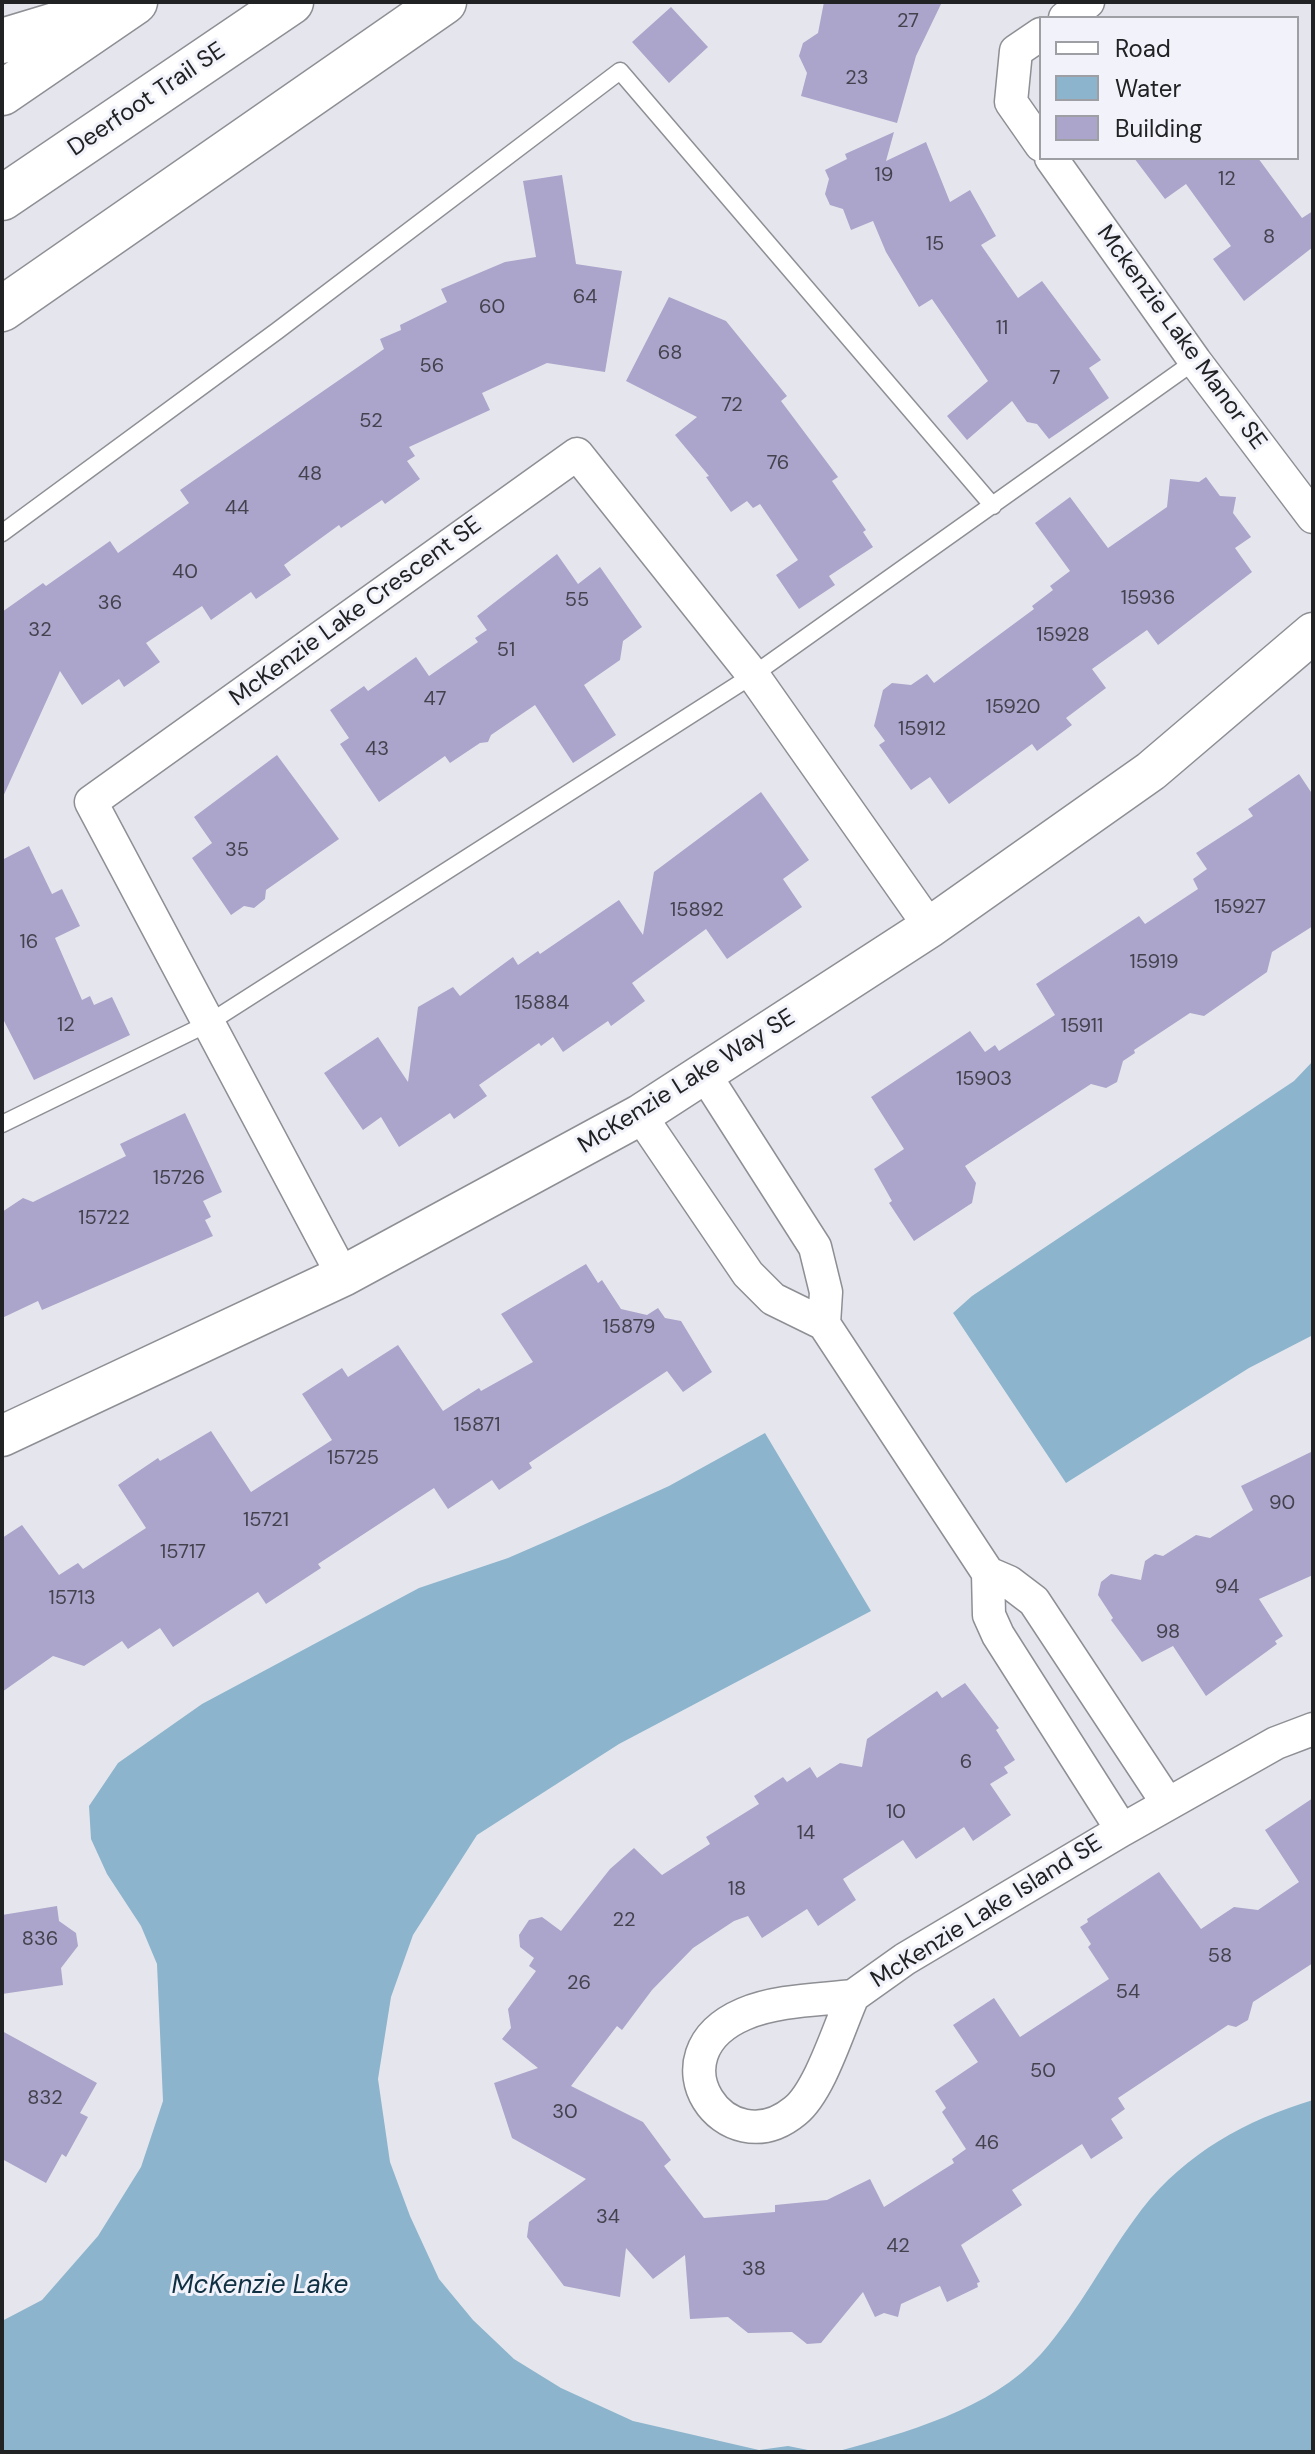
<!DOCTYPE html>
<html>
<head>
<meta charset="utf-8">
<style>
  body { margin:0 }
  #map { position:relative; width:1315px; height:2454px; overflow:hidden; background:#e5e6ed; font-family:"DM Sans",sans-serif }
  canvas { display:block }
  .frame { position:absolute; inset:0; border:4px solid #212224; pointer-events:none }
  .legend { position:absolute; left:1039px; top:16px; width:260px; height:144px; box-sizing:border-box; background:#f2f3fa; border:2px solid #9e9fa4; margin:0; padding:10px 14px; list-style:none; font-size:24px; color:#212224 }
  .legend li { display:flex; align-items:center; gap:16px; height:40px }
  .legend b { width:40px; border:2px solid #9e9fa4 }
</style>
</head>
<body>
<div id="map">
<canvas width="1315" height="2454"></canvas>
<div class="frame"></div>
<ul class="legend">
<li><b style="height:10px;background:#fff"></b>Road</li>
<li><b style="height:22px;background:#8cb4cc"></b>Water</li>
<li><b style="height:22px;background:#aba4cb"></b>Building</li>
</ul>
</div>
<script>
const c = document.querySelector('canvas').getContext('2d');
c.lineJoin = 'round';
function fill(path, color) { c.fillStyle = color; c.fill(path, 'evenodd'); }
function trace(path, color, width, dash) { c.strokeStyle = color; c.lineWidth = width; c.lineCap = dash ? 'butt' : 'round'; c.setLineDash(dash || []); c.stroke(path); }
function drawText(font, color, halo, rows, align = 'center') {
  c.font = font + ' "DM Sans",sans-serif'; c.lineWidth = 6; c.setLineDash([]); c.textBaseline = 'middle'; c.strokeStyle = halo; c.fillStyle = color; for (const [text, x, y, turn = 0] of rows) {
    c.save(); c.translate(x, y); c.rotate((+turn || 0) * Math.PI / 180); c.textAlign = isNaN(turn) ? turn : align; if (halo) c.strokeText(text, 0, 0); c.fillText(text, 0, 0); c.restore();
  }
}
const water = new Path2D(`
  M1313 1061V1335L1249 1368 1066 1483 953 1313 972 1296 1294 1081Z
  M765 1433 871 1611 619 1744 477 1835 413 1935 391 1997 378 2079 390 2162 410 2216 439 2279 473 2320 514 2359 561 2388 633 2421 759 2450 788 2446 818 2452H2V2321L42 2300 98 2236 141 2167 163 2101 157 1964 141 1926 107 1874 91 1839 89 1806 118 1763 202 1704 419 1588 508 1558 561 1535 669 1486Z
  M1313 2100V2452H835C904 2433 991 2410 1041 2354 1080 2310 1106 2256 1142 2209 1186 2153 1246 2120 1313 2100Z`);
const building = new Path2D(`
  M824 2H942L916 56 897 123 801 96 807 73 799 56 803 43 818 33Z
  M671 7 708 47 669 83 632 42Z
  M894 132 886 161 926 142 950 202 970 190 996 236 981 245 1018 298 1042 281 1101 360 1089 368 1109 398 1049 439 1037 424 1027 422 1012 401 967 440 947 416 988 381 932 299 919 307 886 252 873 221 851 230 843 209 830 205 825 194 829 179 825 170 847 159 845 154Z
  M1134 158H1258L1302 218 1313 211V247L1244 301 1213 259 1231 246 1186 184 1165 199Z
  M562 175 576 264 622 271 605 372 547 363 482 393 490 410 409 447 415 456 407 461 420 479 385 504 382 500 341 528 339 525 284 565 291 575 256 599 251 592 211 620 202 606 146 643 160 662 124 687 119 679 82 705 60 671 2 799V612L43 583 46 586 110 541 118 553 189 503 180 490 384 349 380 339 401 330 400 325 447 302 441 289 505 262 536 257 523 181Z
  M669 297 726 321 787 396 781 401 838 477 832 481 866 530 863 532 873 547 829 576 835 585 799 609 776 575 798 560 760 504 753 508 747 501 731 512 706 477 709 476 675 435 697 417 626 381Z
  M1206 477 1220 496 1236 497 1233 513 1251 537 1235 548 1252 572 1158 645 1147 630 1092 669 1106 688 1066 718 1072 725 1037 751 1032 744 949 804 930 777 911 790 879 745 885 741 874 726 883 690 892 683 911 685 927 674 934 683 1034 609 1032 606 1053 590 1050 586 1070 571 1035 523 1070 497 1108 548 1167 507 1170 479 1199 482Z
  M557 554 578 584 600 567 642 627 623 641 620 660 584 685 616 735 573 763 535 705 491 735 488 742 480 743 450 763 445 756 379 802 340 744 349 738 330 710 364 686 368 691 416 657 429 676 478 642 475 638 487 630 477 616Z
  M277 755 339 839 266 890 265 899 254 908 244 906 231 915 192 858 212 843 194 817Z
  M1299 774 1313 795V926L1272 952 1267 972 1204 1016 1190 1013 1134 1050 1135 1053 1123 1061 1117 1082 1106 1088 1091 1084 965 1166 976 1183 972 1203 914 1241 889 1203 892 1201 874 1169 904 1149 871 1097 970 1031 985 1052 995 1045 999 1051 1055 1015 1036 984 1139 916 1145 924 1198 889 1193 879 1207 869 1196 853 1253 816 1248 809Z
  M761 792 809 860 783 879 802 907 727 959 706 929 632 983 645 1001 611 1026 608 1021 563 1052 553 1037 541 1046 539 1043 479 1085 487 1096 454 1119 450 1113 399 1147 381 1117 363 1130 324 1073 378 1037 408 1082 418 1007 453 987 460 996 513 957 518 965 538 951 540 954 619 900 643 935 654 872Z
  M29 846 52 894 62 889 80 926 55 938 82 1000 90 996 94 1005 112 997 130 1035 34 1080 2 1017V860Z
  M185 1113 222 1192 203 1201 211 1217 205 1220 213 1236 42 1310 38 1301 2 1318V1212L23 1198 33 1202 126 1156 120 1144Z
  M586 1264 598 1283 602 1280 621 1309 647 1315 658 1308 665 1318 681 1321 712 1372 683 1392 667 1371 529 1463 532 1468 499 1490 492 1480 448 1509 434 1488 318 1564 321 1568 266 1604 258 1592 173 1647 160 1628 128 1649 122 1641 84 1666 53 1656 2 1692V1538L22 1525 59 1575 78 1563 83 1569 146 1528 118 1485 158 1458 160 1461 211 1431 251 1492 332 1440 302 1394 342 1368 348 1377 398 1345 443 1411 479 1388 481 1391 533 1362 501 1314Z
  M1313 1451V1575L1259 1599 1283 1636 1275 1641 1277 1644 1206 1696 1173 1646 1142 1662 1111 1620 1113 1618 1098 1595 1101 1582 1111 1574 1141 1580 1145 1561 1155 1554 1163 1556 1196 1535 1210 1538 1253 1510 1241 1486Z
  M965 1683 999 1728 996 1730 1015 1760 1004 1767 1008 1773 990 1784 1011 1815 973 1841 964 1827 916 1859 903 1840 843 1879 856 1900 818 1926 807 1909 762 1938 748 1916 734 1921 693 1948 652 1990 622 2030 617 2026 571 2086 643 2122 671 2160 664 2166 704 2218 775 2212V2205L827 2200 870 2179 884 2207 954 2163 952 2159 966 2149 942 2112 946 2108 935 2091 978 2062 953 2025 994 1998 1020 2037 1109 1979 1088 1947 1091 1944 1080 1927 1088 1922 1087 1919 1159 1872 1201 1929 1234 1907 1258 1910 1299 1882 1265 1830 1313 1798V1963L1253 2002 1248 2020 1236 2027 1228 2025 1118 2098 1125 2109 1111 2119 1123 2138 1091 2159 1082 2144 1012 2190 1022 2205 961 2245 980 2282 977 2283 978 2287 947 2302 940 2286 901 2304 898 2317 884 2313 875 2317 863 2292 821 2343 807 2344 792 2332 748 2333 728 2317 690 2319 685 2255 653 2279 626 2248 620 2297 564 2286 527 2237 529 2222 586 2179 512 2138 494 2083 538 2068 502 2039 511 2028 508 2009 536 1971 529 1966 534 1958 520 1947 519 1935 529 1920 542 1917 561 1931 610 1869 634 1848 662 1875 710 1844 706 1837 759 1804 754 1796 783 1777 787 1782 810 1767 817 1778 840 1763 862 1767 867 1739 937 1691 942 1698Z
  M57 1906 59 1921 76 1933 78 1946 61 1968 63 1985 2 1994V1915Z
  M2 2031 97 2083 80 2113 88 2117 66 2157 62 2154 46 2183 2 2159Z`);
const service = new Path2D(`
  M2 533 277 331 620 71 993 506
  M2 1124 207 1024 753 675 1195 361`);
const minor = new Path2D(`
  M1065 18 1088 2
  M1041 34 1016 51 1011 102 1041 145
  M1051 158 1195 361 1313 517
  M705 1075 815 1247 826 1292 824 1324
  M640 1115 748 1274 773 1299 824 1324 988 1573 989 1615 998 1635 1122 1830
  M343 1276 91 802 577 454 753 675 930 927
  M988 1573 1009 1582 1034 1601 1168 1804
  M853 1996 905 1959 1122 1830 1276 1743 1313 1729
  M853 1996C839 2027 820 2091 795 2111 726 2168 648 2055 744 2014 777 2000 818 2000 853 1996Z`);
const tertiary = new Path2D(`
  M2 1436 343 1276 640 1115 930 927 1151 771 1313 633`);
const motorway = new Path2D(`
  M2 41 95 13
  M2 93 135 2
  M2 198 291 2
  M2 309 444 2`);
const numberNames = [
  ["27",908,22],
  ["23",857,79],
  ["19",884,176],
  ["12",1227,180],
  ["8",1269,238],
  ["15",935,245],
  ["64",585,298],
  ["60",492,308],
  ["11",1002,329],
  ["68",670,354],
  ["56",432,367],
  ["7",1055,379],
  ["72",732,406],
  ["52",371,422],
  ["76",778,464],
  ["48",310,475],
  ["44",237,509],
  ["40",185,573],
  ["15936",1148,599],
  ["55",577,601],
  ["36",110,604],
  ["32",40,631],
  ["15928",1063,636],
  ["51",506,651],
  ["47",435,700],
  ["15920",1013,708],
  ["15912",922,730],
  ["43",377,750],
  ["35",237,851],
  ["15927",1240,908],
  ["15892",697,911],
  ["16",29,943],
  ["15919",1154,963],
  ["15884",542,1004],
  ["12",66,1026],
  ["15911",1082,1027],
  ["15903",984,1080],
  ["15726",179,1179],
  ["15722",104,1219],
  ["15879",629,1328],
  ["15871",477,1426],
  ["15725",353,1459],
  ["90",1282,1504],
  ["15721",266,1521],
  ["15717",183,1553],
  ["94",1227,1588],
  ["15713",72,1599],
  ["98",1168,1633],
  ["6",966,1763],
  ["10",896,1813],
  ["14",806,1834],
  ["18",737,1890],
  ["22",624,1921],
  ["836",40,1940],
  ["58",1220,1957],
  ["26",579,1984],
  ["54",1128,1993],
  ["50",1043,2072],
  ["832",45,2099],
  ["30",565,2113],
  ["46",987,2144],
  ["34",608,2218],
  ["42",898,2247],
  ["38",754,2270]
];
const streetNames = [
  ["Deerfoot Trail SE",147,100,-34],
  ["Mckenzie Lake Manor SE",1181,338,54],
  ["McKenzie Lake Crescent SE",356,612,-36],
  ["McKenzie Lake Way SE",687,1082,-32],
  ["McKenzie Lake Island SE",987,1912,-32]
];
const waterNames = [
  ["McKenzie Lake",260,2286]
];
fill(water, '#8cb4cc');
fill(building, '#aba4cb');
trace(service, '#8e8f95', 19);
trace(minor, '#8e8f95', 35);
trace(tertiary, '#8e8f95', 43);
trace(motorway, '#8e8f95', 47);
trace(service, '#fff', 16);
trace(minor, '#fff', 32);
trace(tertiary, '#fff', 40);
trace(motorway, '#fff', 44);
drawText('20px', '#44424e', null, numberNames);
drawText('24px', '#212224', '#f2f3fa', streetNames);
drawText('italic 26px', '#0e3042', '#f2f3fa', waterNames);
</script>
</body>
</html>
